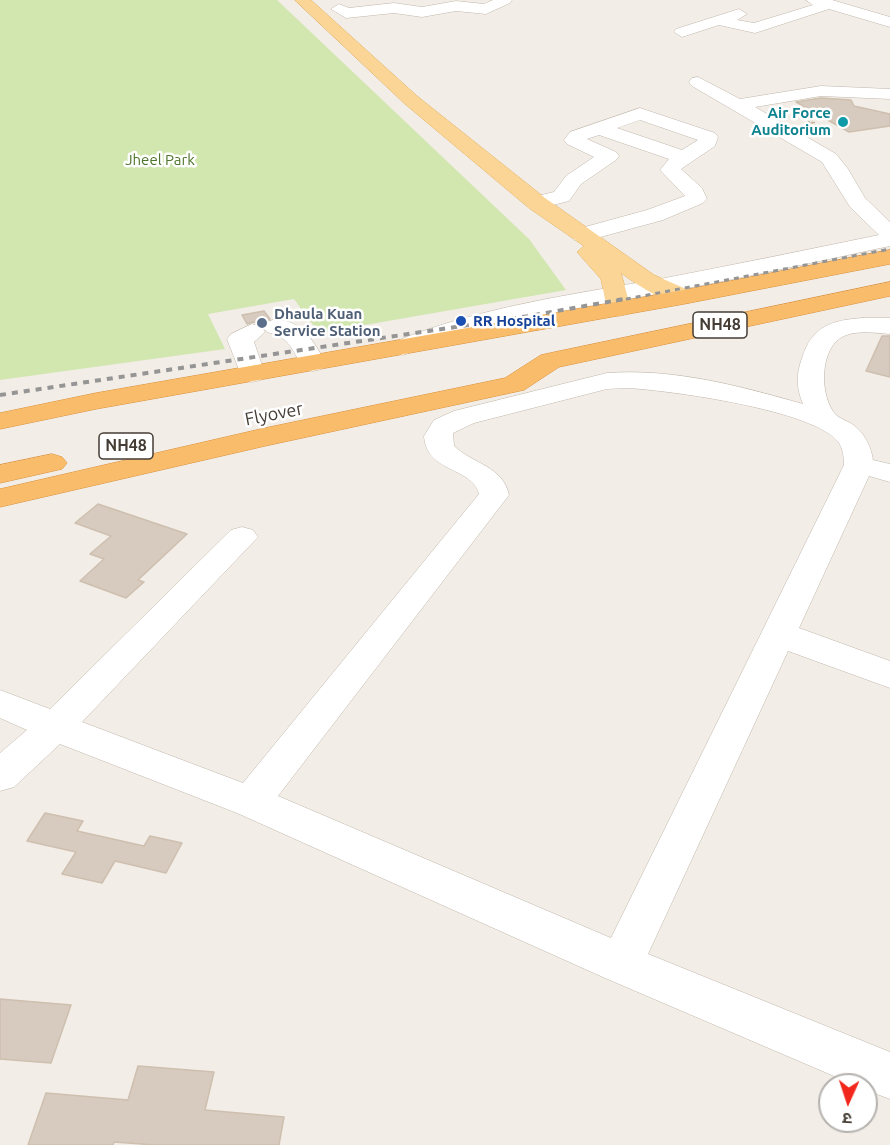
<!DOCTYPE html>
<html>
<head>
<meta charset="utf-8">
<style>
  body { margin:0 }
  #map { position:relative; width:890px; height:1145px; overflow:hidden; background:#f2ede6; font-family:Ubuntu,"Noto Sans Devanagari",sans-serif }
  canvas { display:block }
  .north { position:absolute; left:818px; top:1073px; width:60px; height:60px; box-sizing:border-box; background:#fff; border:2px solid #b5b1ae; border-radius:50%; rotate:183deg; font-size:16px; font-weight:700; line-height:24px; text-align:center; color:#453d35 }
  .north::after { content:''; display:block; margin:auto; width:21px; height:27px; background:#f3281c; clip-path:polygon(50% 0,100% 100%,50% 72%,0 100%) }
</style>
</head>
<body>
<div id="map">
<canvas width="890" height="1145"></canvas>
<div class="north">उ</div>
</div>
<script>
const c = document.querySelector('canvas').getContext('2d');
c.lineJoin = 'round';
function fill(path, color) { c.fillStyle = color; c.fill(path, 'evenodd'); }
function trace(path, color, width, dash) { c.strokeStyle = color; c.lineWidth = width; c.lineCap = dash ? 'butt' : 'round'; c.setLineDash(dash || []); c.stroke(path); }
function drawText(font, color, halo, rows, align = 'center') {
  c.font = font + ' Ubuntu,sans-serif'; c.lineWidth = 5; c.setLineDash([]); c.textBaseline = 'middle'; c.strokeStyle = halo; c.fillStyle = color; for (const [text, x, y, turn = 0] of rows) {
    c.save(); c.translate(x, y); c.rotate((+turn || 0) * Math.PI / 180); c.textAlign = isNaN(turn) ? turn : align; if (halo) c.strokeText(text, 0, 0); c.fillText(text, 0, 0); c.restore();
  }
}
const green = new Path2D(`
  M0 0H277L529 239 566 290 319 333 294 299 208 314 225 349 0 380Z`);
const building = new Path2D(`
  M821 98 851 100 854 106 890 114V126L849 132 796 102Z
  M264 311 270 319 262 325 253 322 247 324 242 315Z
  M882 336H890V377L866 371Z
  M98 504 187 534 138 580 144 582 126 598 80 581 104 559 90 554 111 536 75 523Z
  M45 813 83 821 77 831 144 846 150 836 182 843 166 873 115 861 102 883 62 874 76 852 27 841Z
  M0 999 71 1005 51 1063 0 1059Z
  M138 1066 214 1072 205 1110 284 1117 279 1145H155L114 1142 113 1145H28L46 1093 128 1100Z`);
const path = new Path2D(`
  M808 109 809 124
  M809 124 812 123 809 115H811L815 125`);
const minor = new Path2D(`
  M493 0H512L510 3 486 14 456 11 422 17 394 13 346 18 331 9 339 4 349 8 394 3 422 7 456 1 484 4Z
  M806 0H832L890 17V27L829 9 755 33 719 25 682 37 674 32 676 29 739 9 747 14 737 20 754 23 813 5Z
  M698 77 740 99 821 86 890 89V99L821 96 755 107 836 154 848 169 865 198 890 222V246C814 262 738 279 661 293 576 309 493 320 412 352L403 355 394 352 390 347 394 342C480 307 569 295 660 279 733 265 806 250 879 235L850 207 822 162 692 86 689 82 692 78Z
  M640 108 715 133 718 137 715 146 681 169 702 188 707 199 703 203 663 220 582 242 574 240 571 235 574 230 647 210 685 196 660 170 669 159 599 135 587 139 616 152 619 156 616 160 581 184 569 201 537 209 529 208 526 203 529 198 554 192 566 176 594 157 567 144 564 140 570 132ZM640 120 698 140 682 150 617 128Z
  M863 318H890V334C876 333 857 330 844 336 819 347 819 397 836 415 840 419 848 421 852 424 864 432 871 446 873 460L890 464V482L869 476 799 628 890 661V688L788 651 648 954 890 1052V1099L866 1090V1085H855L605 978 237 813 60 744 14 787 0 791V753L27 730 0 718V690L50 709 231 530 242 527 253 530 258 537 82 722 243 783 479 494C473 467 426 473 424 436L434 420 454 411 607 373C673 368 740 386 803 404 796 387 796 375 802 358 812 326 832 320 863 318ZM627 388C667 390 817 410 839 443 843 449 844 458 844 465L611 938 278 796 509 495C503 466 473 464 454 446L453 433 474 423 607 389Z
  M276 319C304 322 313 341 326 363L322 369 313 371 304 369C291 350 292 338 267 332L263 327 267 322Z
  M252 324 261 327 265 332 254 342 265 374 261 380 252 382 243 380 227 339 231 334Z`);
const major = new Path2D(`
  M295 0H311L417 96 545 198 654 275 693 292 696 297 693 302C670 308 639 286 621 273L631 309 628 314 619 316 610 314 607 309 601 279 577 252 584 246 529 208 405 104Z`);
const highway = new Path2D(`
  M890 250V264L684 304 96 409 0 429V413L96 393 684 290Z
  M890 282V296L559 367 524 390 265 446 0 507V489L265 428 505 378 541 355 550 353Z
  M52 454 62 457 67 463 62 469 0 483V465Z`);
const railFar1 = new Path2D(`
  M616 301 890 249`);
const rail = new Path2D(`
  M0 395 529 316 624 299`);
const markers = [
  [843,122,6,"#0f9aa8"],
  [461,321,6,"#1a4fb4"],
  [262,323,6,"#5c6f8a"]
];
const farCulturenames = [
  ["Air Force",831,113],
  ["Auditorium",831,130]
];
const farParknames = [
  ["Jheel Park",160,160]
];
const farServicenames = [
  ["Dhaula Kuan",274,314],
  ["Service Station",274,331]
];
const farTransitnames = [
  ["RR Hospital",473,321]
];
const shields = [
  [720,325,54],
  [126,446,54]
];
const shieldNames = [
  ["NH48",720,325],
  ["NH48",126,446]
];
const streetNames = [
  ["Flyover",274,414,-11]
];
fill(green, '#d2e6b0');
fill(building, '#d7cbbf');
trace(building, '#cebfaf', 1.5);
trace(minor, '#c0b7ac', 1);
trace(major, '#e0b066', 1);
trace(highway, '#d88f3a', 1);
trace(path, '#bfae9a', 2, [1.5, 1.5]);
fill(minor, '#fff');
fill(major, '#fbd596');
fill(highway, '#f9bc6a');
trace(railFar1, '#959595', 3, [5, 5]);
trace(rail, '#959595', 4, [6, 6]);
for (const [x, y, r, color] of markers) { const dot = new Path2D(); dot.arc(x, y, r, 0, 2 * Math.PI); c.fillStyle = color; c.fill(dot); trace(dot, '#fff', 2); }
drawText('bold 15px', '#0d838f', '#fff', farCulturenames, 'right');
drawText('15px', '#4e752b', '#fff', farParknames);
drawText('bold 15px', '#4e5e75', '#fff', farServicenames, 'left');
drawText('bold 15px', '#164399', '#fff', farTransitnames, 'left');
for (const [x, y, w] of shields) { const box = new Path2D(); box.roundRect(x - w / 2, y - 13, w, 26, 4.5); c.fillStyle = '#fff'; c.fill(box); trace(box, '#453d35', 1.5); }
drawText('bold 16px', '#453d35', null, shieldNames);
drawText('18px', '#453d35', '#fff', streetNames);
</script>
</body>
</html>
